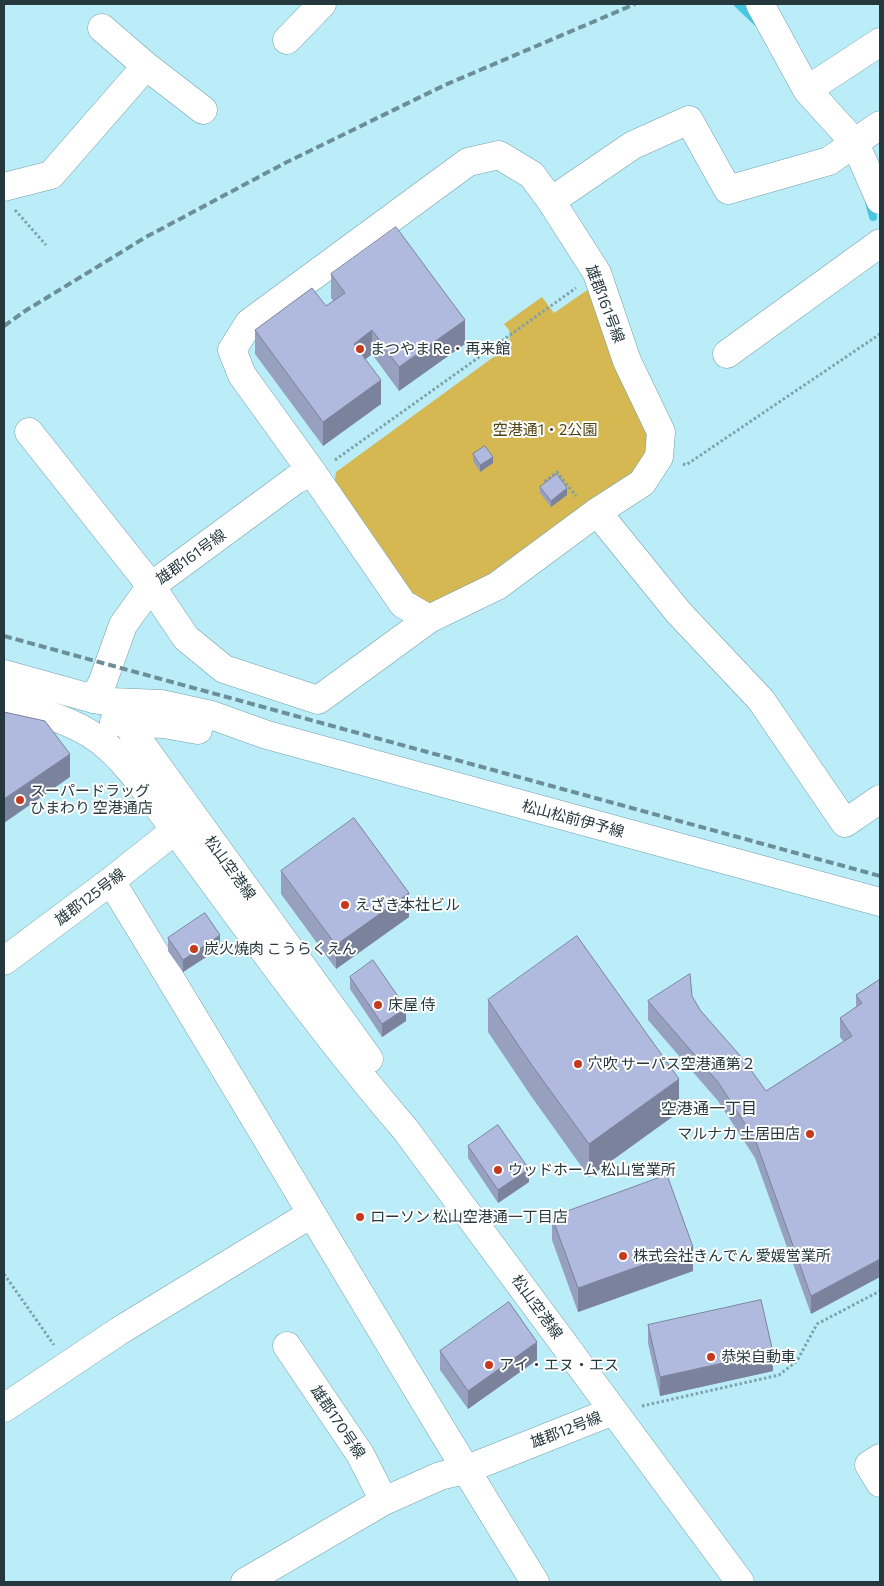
<!DOCTYPE html>
<html>
<head>
<meta charset="utf-8">
<style>
  body { margin:0 }
  #map { position:relative; width:884px; height:1586px; overflow:hidden; background:#bbedf8; font-family:Commissioner,sans-serif }
  canvas { display:block }
  .frame { position:absolute; inset:0; border:5px solid #25383d; pointer-events:none }
</style>
</head>
<body>
<div id="map">
<canvas width="884" height="1586"></canvas>
<div class="frame"></div>
</div>
<script>
const c = document.querySelector('canvas').getContext('2d');
c.lineJoin = 'round';
function fill(path, color) { c.fillStyle = color; c.fill(path, 'evenodd'); }
function trace(path, color, width, dash) { c.strokeStyle = color; c.lineWidth = width; c.lineCap = dash ? 'butt' : 'round'; c.setLineDash(dash || []); c.stroke(path); }
function drawText(font, color, halo, rows, align = 'center') {
  c.font = font + ' Commissioner,"Noto Sans JP",sans-serif'; c.lineWidth = 4; c.setLineDash([]); c.textBaseline = 'middle'; c.strokeStyle = halo; c.fillStyle = color; for (const [text, x, y, turn = 0] of rows) {
    c.save(); c.translate(x, y); c.rotate((+turn || 0) * Math.PI / 180); c.textAlign = isNaN(turn) ? turn : align; if (halo) c.strokeText(text, 0, 0); c.fillText(text, 0, 0); c.restore();
  }
}
const green = new Path2D(`
  M593 286 652 435 642 469 480 582 431 603 418 600 410 595 334 486 336 472 510 345 509 330 504 324 542 297 554 313Z`);
const stream = new Path2D(`
  M738 4 758 23
  M869 202 873 217`);
const path = new Path2D(`
  M15 210 46 245
  M335 460 576 288
  M683 464 686 465 880 334
  M547 485 544 482 557 472 576 496
  M4 1274 54 1345
  M642 1406 779 1375 797 1361 817 1324 880 1291`);
const minor = new Path2D(`
  M760 4 807 90 855 143 880 200
  M102 28 146 66 203 110
  M287 40 322 4
  M807 90 880 42
  M4 187 51 175 146 66
  M551 201 633 145 689 120 728 190 829 161 880 125
  M727 354 880 243
  M29 432 151 586 186 638 224 669 318 700 429 619
  M597 512 679 613 761 700 845 823 880 799
  M94 699 103 681 123 625 151 586 295 480 312 472 403 604 429 619 497 586 597 512 642 483 659 457 661 432 627 361 597 273 551 201 532 175 499 155 468 162 249 323 232 350 242 375 312 472
  M111 881C254 1114 391 1350 535 1582
  M4 961 111 881 174 831
  M287 1346 360 1454 384 1501
  M4 1408 119 1331 311 1214
  M880 1458 869 1465 880 1483
  M245 1582 384 1501 440 1476 465 1470 613 1411`);
const major = new Path2D(`
  M4 674 94 699 111 702 161 704 211 715 267 735 880 902
  M4 702C40 713 80 721 109 748 119 756 127 767 135 776 224 895 308 1016 405 1129L740 1582
  M111 702 369 1059
  M114 722 164 724 198 730`);
const rail = new Path2D(`
  M4 326 25 311 146 237 285 163 445 85 635 4
  M4 636 880 876`);
const wall = new Path2D(`
  M331 274 465 344 399 391 372 354 365 360 381 404 323 446 255 354V330L326 306 333 301 331 298Z
  M473 454 493 463 480 472 473 461Z
  M540 487 567 495 551 507 540 493Z
  M281 871 409 917 336 969 281 894Z
  M168 938 220 948 183 972 168 951Z
  M350 977 406 1021 382 1037 350 989Z
  M880 979 811 1314 755 1158 718 1101 648 1020V1001L692 996 700 1010 766 1091 844 1042 840 1037V1018L856 1007V995Z
  M488 1000 679 1112 589 1177 531 1096 488 1032Z
  M468 1146 529 1182 498 1203 468 1158Z
  M552 1217 693 1271 578 1312 552 1240Z
  M648 1325 773 1371 660 1396 648 1343Z
  M440 1351 537 1360 468 1409 440 1370Z`);
const shadedWall = new Path2D(`
  M465 320V344L399 391V367Z
  M372 330V354L354 368V344Z
  M381 380V404L323 446V422Z
  M493 457V463L480 472V465Z
  M567 488V495L551 507V501Z
  M70 754V777L4 823V799Z
  M409 893V917L336 969V945Z
  M220 935V948L183 972V960Z
  M406 1008V1021L382 1037V1024Z
  M679 1079V1112L589 1177V1144Z
  M529 1169V1182L498 1203V1190Z
  M693 1247V1271L578 1312V1288Z
  M880 1259V1277L811 1314V1296Z
  M537 1342V1360L468 1409V1391Z
  M773 1352V1371L660 1396V1377Z`);
const building = new Path2D(`
  M396 227 465 320 399 367 372 330 354 344 381 380 323 422 255 330 312 288 326 306 345 293 331 274Z
  M485 446 493 457 480 465 473 454Z
  M557 474 567 488 551 501 540 487Z
  M4 712 45 721 70 754 4 799Z
  M354 818 409 893 336 945 281 871Z
  M205 913 220 935 183 960 168 938Z
  M577 936 679 1079 589 1144 531 1064 488 1000Z
  M373 960 406 1008 382 1024 350 977Z
  M690 974 692 996 700 1010 743 1059 766 1091 852 1036 840 1018 862 1003 856 995 880 979V1259L811 1296 755 1139 718 1082 648 1001Z
  M498 1125 529 1169 498 1190 468 1146Z
  M667 1175 693 1247 578 1288 552 1217Z
  M761 1300 773 1352 660 1377 648 1325Z
  M509 1302 537 1342 468 1391 440 1351Z`);
const markers = [
  [360,349,5,"#c53a1c"],
  [20,800,5,"#c53a1c"],
  [345,905,5,"#c53a1c"],
  [194,949,5,"#c53a1c"],
  [378,1005,5,"#c53a1c"],
  [578,1064,5,"#c53a1c"],
  [810,1134,5,"#c53a1c"],
  [498,1170,5,"#c53a1c"],
  [360,1217,5,"#c53a1c"],
  [623,1256,5,"#c53a1c"],
  [711,1357,5,"#c53a1c"],
  [489,1365,5,"#c53a1c"]
];
const streetNames = [
  ["雄郡161号線",605,304,69],
  ["雄郡161号線",191,557,-36],
  ["松山松前伊予線",573,819,15],
  ["松山空港線",230,868,54],
  ["雄郡125号線",90,897,-37],
  ["松山空港線",537,1307,54],
  ["雄郡170号線",338,1422,56],
  ["雄郡12号線",566,1430,-21]
];
const poiNames = [
  ["まつやま Re・再来館",370,349],
  ["スーパードラッグ",30,791],
  ["ひまわり 空港通店",30,808],
  ["えざき本社ビル",355,905],
  ["炭火焼肉 こうらくえん",204,949],
  ["床屋 侍",388,1005],
  ["穴吹 サーパス空港通第２",588,1064],
  ["マルナカ 土居田店",800,1134,"right"],
  ["ウッドホーム 松山営業所",508,1170],
  ["ローソン 松山空港通一丁目店",370,1217],
  ["株式会社きんでん 愛媛営業所",633,1256],
  ["恭栄自動車",721,1357],
  ["アイ・エヌ・エス",499,1365]
];
const parkNames = [
  ["空港通1・2公園",545,430]
];
const neighbourhoodNames = [
  ["空港通一丁目",709,1109]
];
fill(green, '#d5b851');
trace(stream, '#47c7e0', 8);
trace(minor, '#71a0ab', 29);
trace(major, '#71a0ab', 29);
trace(path, '#7da2aa', 3, [2.5, 2.5]);
trace(minor, '#fff', 28);
trace(major, '#fff', 28);
trace(rail, '#6c8e96', 4, [8, 4]);
fill(wall, '#97a0bf');
fill(shadedWall, '#7b829b');
fill(building, '#b0bade');
trace(building, '#7b829b', 1);
for (const [x, y, r, color] of markers) { const dot = new Path2D(); dot.arc(x, y, r, 0, 2 * Math.PI); c.fillStyle = color; c.fill(dot); trace(dot, '#fff', 2); }
drawText('15px', '#25383d', '#fff', streetNames);
drawText('15px', '#25383d', '#fff', poiNames, 'left');
drawText('15px', '#514311', '#fff', parkNames);
drawText('16px', '#25383d', '#fff', neighbourhoodNames);
</script>
</body>
</html>
